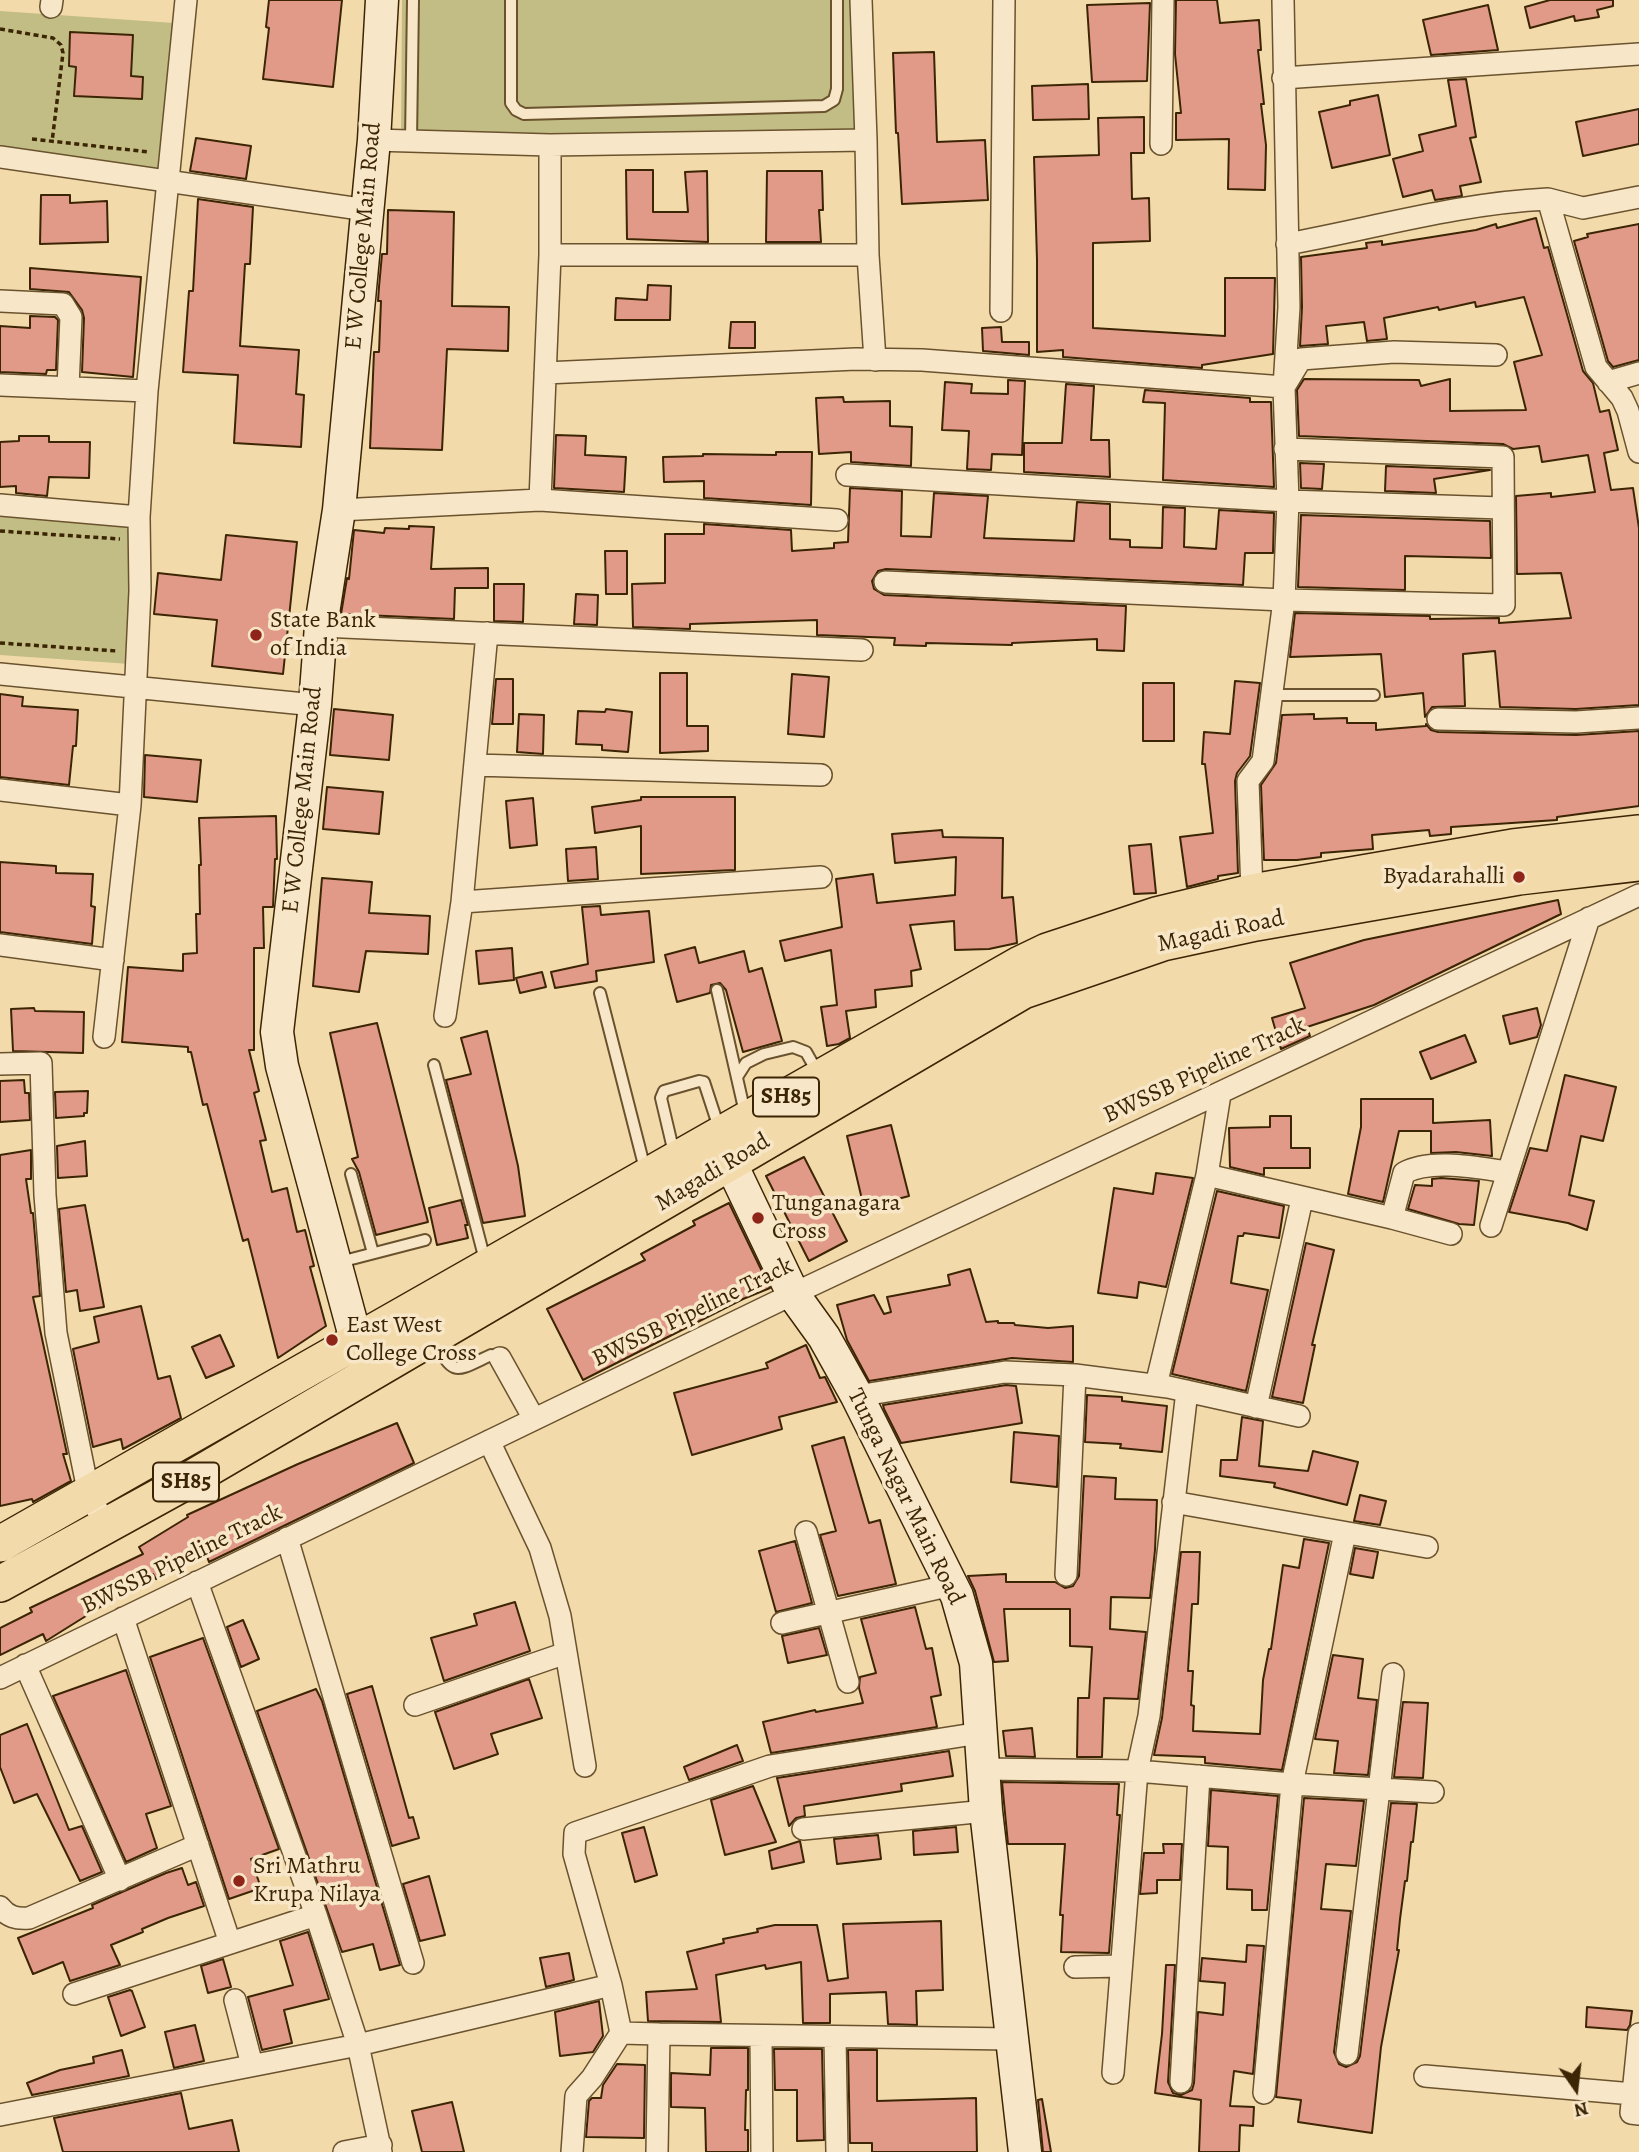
<!DOCTYPE html>
<html>
<head>
<meta charset="utf-8">
<style>
  body { margin:0 }
  #map { position:relative; width:1639px; height:2152px; overflow:hidden; background:#f3daab; font-family:Alegreya,serif }
  canvas { display:block }
  .north { position:absolute; left:1541px; top:2054px; width:70px; height:70px; -webkit-text-stroke:5px #f7e7c8; paint-order:stroke; rotate:166deg; font-size:19px; font-weight:700; line-height:28px; text-align:center; color:#3c2504 }
  .north::after { content:''; display:block; margin:auto; width:24px; height:32px; background:#3c2504; clip-path:polygon(50% 0,100% 100%,50% 72%,0 100%) }
</style>
</head>
<body>
<div id="map">
<canvas width="1639" height="2152"></canvas>
<div class="north">N</div>
</div>
<script>
const c = document.querySelector('canvas').getContext('2d');
c.lineJoin = 'round';
function fill(path, color) { c.fillStyle = color; c.fill(path, 'evenodd'); }
function trace(path, color, width, dash) { c.strokeStyle = color; c.lineWidth = width; c.lineCap = dash ? 'butt' : 'round'; c.setLineDash(dash || []); c.stroke(path); }
function drawText(font, color, halo, rows, align = 'center') {
  c.font = font + ' Alegreya,serif'; c.lineWidth = 7; c.setLineDash([]); c.textBaseline = 'middle'; c.strokeStyle = halo; c.fillStyle = color; for (const [text, x, y, turn = 0] of rows) {
    c.save(); c.translate(x, y); c.rotate((+turn || 0) * Math.PI / 180); c.textAlign = isNaN(turn) ? turn : align; if (halo) c.strokeText(text, 0, 0); c.fillText(text, 0, 0); c.restore();
  }
}
const green = new Path2D(`
  M402 0H858L857 149 401 145Z
  M0 11 174 23 162 172 0 150Z
  M0 512 140 522 130 664 0 655Z`);
const building = new Path2D(`
  M269 0H342L333 87 263 79 269 28 266 27Z
  M1176 0H1217L1220 23 1259 20 1261 50H1258L1264 104H1261L1266 145 1265 190 1228 189 1229 139 1176 140V113H1181L1175 54Z
  M1550 0H1613V6L1597 10 1599 17 1575 21 1574 16 1530 28 1525 7Z
  M1150 3 1147 81 1092 82 1087 5Z
  M1488 5 1498 50 1431 55 1423 20Z
  M70 32 133 35 131 76 143 77 142 99 74 96 76 67 69 66Z
  M934 52 937 142 985 140 988 200 902 204 898 133H896L893 53Z
  M1466 79 1476 137 1470 138 1481 182 1460 186 1462 196 1435 200 1432 190 1403 197 1393 159 1423 151 1419 135 1456 126 1448 80Z
  M1088 84 1089 119 1033 120 1032 86Z
  M1378 95 1390 155 1332 168 1319 112 1350 105V101Z
  M1639 109V144L1583 156 1576 122Z
  M1144 117V153H1131L1132 199 1149 198 1150 241 1093 243V328L1225 336V278H1275L1273 354 1202 365V368L1063 357V350L1037 352V260L1034 157 1099 155 1098 118Z
  M196 138 251 146 246 179 190 171Z
  M626 170H653V212H688L685 172 707 171 708 242 627 239Z
  M767 171H822L823 210H819L821 242H766Z
  M41 195H70V203L107 201 108 242 40 244Z
  M198 199 253 207 250 264H245L240 346 299 350 296 394 304 395 301 447 234 443 238 375 183 372 189 291H193Z
  M388 210 454 212 452 306 509 307 508 351 447 349 442 450 370 448 374 352H379L381 301H378L379 287 382 254H387Z
  M1536 218 1544 248 1548 247 1583 371 1593 383 1600 412 1609 410 1618 450 1604 453 1611 490 1633 488 1639 528V705L1576 709 1500 707 1495 651 1463 654 1465 706 1432 707 1425 717 1423 693 1385 697 1381 654 1290 657 1295 613 1430 616V619L1499 618V623L1571 618 1561 573 1517 574 1516 496 1551 493V497L1595 492 1588 455 1542 462 1539 446 1513 449 1503 444 1299 436 1297 390 1304 379 1419 380 1421 386 1450 379V411L1526 410 1514 362 1542 355 1524 297 1476 307 1475 302 1439 310 1438 307 1384 318 1387 339 1367 341 1364 322 1326 326 1328 344 1300 346 1302 307 1301 257 1367 248 1366 243 1382 241V245L1476 230 1496 224 1497 228Z
  M1639 224V360L1613 367 1608 361 1574 241 1588 237 1587 234Z
  M30 268 141 277 133 377 82 372 84 318 82 310 69 292 30 289Z
  M648 285 671 286 670 320H615L616 298 647 300Z
  M30 316 55 317 58 320 56 370H47L46 374 0 372V326L30 328Z
  M731 322H755V348H729Z
  M1001 327 1002 342H1029V355L983 351 982 328Z
  M1008 380 1025 381 1022 455 992 454 991 470 967 469 969 431 942 430 945 382 972 384 971 393 1008 394Z
  M1066 384 1094 386 1091 440H1109L1110 477 1024 472V443H1062Z
  M1145 390 1250 398V402H1271L1274 487 1163 480 1165 403 1143 402Z
  M843 397 844 402 890 401V426L912 427 911 466 851 462V452L819 454 816 398Z
  M556 435 586 436 585 455 626 457 624 492 554 488Z
  M19 436H49V442H90L89 478 49 477 47 496 16 493V486L0 487V442L19 441Z
  M776 452H812L811 505 704 498V481L664 482 663 457 703 456V454L776 455Z
  M1300 463 1324 464 1322 489 1301 488Z
  M1386 466 1490 470 1434 479 1436 493 1385 491Z
  M850 488 902 491 901 536 931 537 934 493 988 496 984 538 1074 541 1077 502 1110 504V539L1130 540V547L1162 548 1163 507 1185 508 1184 547 1216 549 1219 510 1274 513 1273 553H1245L1243 585 886 569 878 571 872 581 874 589 884 595 1126 606 1124 651 1097 650V639L1012 643V645L926 643V646L894 645 895 638 817 635V620L690 624V629L633 627 632 584 665 583V534H704V524L791 530 792 551 834 548V543L848 542Z
  M1301 515 1490 521 1491 558 1405 556V590L1298 587Z
  M409 526 434 527 431 569 488 568V588H455L454 619 341 614 347 578 349 579 354 530 384 533 385 528 409 529Z
  M226 535 297 542 283 674 212 666 217 620 154 614 158 573 221 580Z
  M605 551H627V594H606Z
  M494 584H524L523 622 494 621Z
  M576 594 598 595 597 625 574 624Z
  M660 673H687V726H708V751L660 753Z
  M792 674 829 677 824 737 788 734Z
  M496 679H513V724H492Z
  M1235 681 1260 683 1250 756 1237 773 1235 781 1238 873 1218 876V879L1187 887 1180 837 1213 833 1205 764H1202L1204 732 1230 734Z
  M1143 683H1174V741H1143Z
  M0 694 23 697 22 706 78 710 76 746H73L69 785 0 777Z
  M334 709 393 715 389 760 330 755Z
  M606 709 632 712 628 752 602 750V745L576 744 578 711 605 712Z
  M519 714 544 715 543 754 517 752Z
  M1314 714V719L1347 718V723H1376V730L1426 726V724L1431 730 1438 732 1576 735 1639 731V806L1557 817V820L1451 827V834L1430 836 1429 830 1372 835 1373 849 1321 853V857L1297 860H1264L1261 785 1276 763 1282 715Z
  M145 755 201 760 197 802 144 797Z
  M327 787 383 792 379 834 323 829Z
  M641 797H735V870L641 874V826L595 833 592 807 641 800Z
  M533 798 537 845 510 848 506 801Z
  M276 816 277 859H275L273 907H263L264 948H254V1050H249L259 1091 254 1093 266 1140 260 1141 272 1192 287 1188 297 1232 305 1230 314 1266 310 1267 326 1326 278 1358 248 1239 243 1241 207 1104 203 1105 191 1052H188V1047L122 1042 128 967 183 971V954L197 953 196 914H200L199 865H201L199 818Z
  M942 830 943 837 1003 838 1002 898 1013 897 1017 943 989 949 955 950 954 921 910 925 921 969 911 971 912 986 875 990 876 1007 846 1011 850 1038 839 1044 827 1046 821 1007 837 1005 831 950 785 961 780 941 842 927 836 879 873 874 877 903 955 895 956 857 895 863 892 834Z
  M1151 844 1156 893 1134 894 1129 846Z
  M596 847 598 879 568 881 566 849Z
  M0 862 56 866V873L93 874 91 906 95 907 92 944 0 932Z
  M322 878 372 882 369 913 430 916 428 954 366 951 359 992 313 986Z
  M1558 900 1561 914 1374 1005 1307 1027 1310 1036 1281 1049 1272 1018 1305 1008 1290 963 1364 940Z
  M600 906 601 915 649 911 654 962 596 971 597 981 555 988 551 972 588 964 582 907Z
  M695 947 699 963 744 951 749 972 762 968 782 1041 743 1052 726 990 720 983 711 985 710 993 677 1002 665 955Z
  M512 948 514 980 479 984 476 951Z
  M542 972 546 987 520 993 516 978Z
  M34 1008 35 1011 84 1012 83 1053 13 1051 11 1009Z
  M1537 1008 1541 1025 1537 1037 1510 1044 1503 1016Z
  M377 1023 428 1222 376 1235 359 1172 352 1159 358 1157 330 1033Z
  M487 1031 518 1166 525 1216 483 1223 446 1080 471 1074 461 1038Z
  M1465 1035 1476 1062 1431 1079 1420 1052Z
  M1565 1075 1616 1087 1603 1141 1581 1136 1569 1195 1594 1201 1587 1230 1568 1223 1509 1212 1530 1148 1547 1151Z
  M24 1080 25 1093H29L30 1120 0 1122V1081Z
  M88 1091 87 1113H84V1116L56 1118 55 1092Z
  M1361 1099H1433V1123L1490 1120 1492 1156 1456 1152 1431 1153V1131H1399L1383 1202 1348 1194 1361 1127Z
  M1270 1116H1291V1148H1310V1168H1264V1175L1230 1167 1229 1128 1270 1127Z
  M891 1125 909 1196 864 1208 847 1136Z
  M85 1141 87 1176 58 1178 57 1146Z
  M31 1150V1179H26L31 1213H33L40 1296 33 1297 67 1454H63L71 1481 33 1502 32 1499 0 1506V1155Z
  M804 1157 847 1241 809 1261 766 1176Z
  M1156 1173 1193 1178 1166 1287 1139 1282 1137 1298 1098 1293 1114 1188 1153 1194Z
  M1441 1178 1479 1181 1474 1225 1459 1224 1408 1209 1415 1185 1432 1186V1179Z
  M1217 1191 1284 1206 1279 1238 1244 1233 1243 1236H1238L1231 1283 1268 1290 1246 1391 1172 1374Z
  M461 1200 468 1225H465L468 1238 437 1245 429 1208Z
  M729 1203 770 1288 743 1299 583 1380 547 1309 645 1260 641 1254 695 1225 693 1221Z
  M85 1205 104 1307 80 1311 77 1290 66 1292 59 1209Z
  M1306 1243 1334 1250 1312 1345H1315L1303 1403 1272 1397Z
  M970 1269 986 1322 998 1321V1323H1014L1015 1325 1048 1328 1073 1326V1362L1012 1358 869 1381 847 1340 837 1305 874 1295 884 1314 891 1312 887 1297 950 1285 948 1275Z
  M141 1306 158 1379 170 1376 181 1418 123 1449 121 1439 93 1447 73 1349 99 1342 94 1317Z
  M220 1335 234 1366 206 1378 192 1347Z
  M806 1345 820 1378 825 1377 837 1402 779 1417 782 1429 692 1455 674 1393 768 1368 766 1363Z
  M1006 1385 1016 1386 1022 1423 901 1443 884 1409 883 1405Z
  M1087 1395 1122 1397V1401L1167 1406 1162 1452 1120 1448 1121 1444 1085 1442Z
  M1242 1417 1263 1421 1259 1466 1308 1471 1313 1451 1358 1462 1347 1505 1274 1487 1275 1483 1220 1476 1221 1460H1237Z
  M397 1423 414 1463 209 1562 206 1554 156 1579 153 1574 46 1641 43 1634 0 1655V1628L32 1612 30 1608 143 1554 139 1547 188 1517 187 1515 298 1464Z
  M1014 1432 1059 1436 1057 1487 1011 1482Z
  M844 1437 869 1523 880 1520 896 1584 838 1596 820 1535 836 1531 812 1446Z
  M1084 1476 1116 1478 1115 1499 1157 1500 1155 1550 1150 1598 1111 1597 1110 1629 1146 1632 1138 1699 1104 1698 1102 1757H1077L1078 1698H1089L1092 1647 1070 1646V1609H1004L1008 1661 994 1662 975 1591 968 1576 1006 1574V1582H1055L1065 1588 1073 1586 1079 1576Z
  M1360 1495 1386 1501 1380 1525 1354 1521Z
  M1304 1539 1329 1543 1282 1770 1205 1763V1757L1154 1755 1162 1718 1181 1552H1200L1198 1604H1192L1188 1671H1193L1191 1705 1194 1706 1193 1731 1260 1734 1263 1680 1269 1649H1271L1283 1565 1299 1568Z
  M795 1541 812 1603 776 1612 759 1551Z
  M1355 1548 1378 1552 1373 1578 1350 1574Z
  M515 1602 530 1651 444 1681 431 1638 477 1625 474 1614Z
  M915 1607 926 1649 932 1648 941 1695 931 1697 937 1727 771 1753 763 1722 815 1710 816 1712 863 1703 859 1688 860 1677 876 1673 861 1619Z
  M243 1620 259 1659 241 1667 227 1627Z
  M819 1628 827 1655 788 1663 782 1636Z
  M203 1638 279 1849 251 1859 261 1888 229 1899 150 1657Z
  M1333 1655 1363 1659 1358 1698 1377 1700 1368 1775 1334 1773 1338 1741 1315 1739Z
  M126 1670 171 1806 146 1814 157 1848 126 1862 53 1696Z
  M529 1679 542 1718 491 1734 498 1754 454 1769 435 1712Z
  M372 1686 409 1818 413 1817 419 1838 392 1846 347 1694Z
  M316 1689 322 1701 400 1965 380 1970 373 1944 342 1952 257 1711Z
  M1403 1702 1428 1703 1423 1778 1394 1777Z
  M27 1724 69 1830 82 1826 102 1872 80 1881 37 1794 14 1803 0 1767V1735Z
  M1032 1728 1035 1757 1006 1756 1003 1731Z
  M737 1745 743 1761 689 1780 684 1767Z
  M949 1751 953 1776 901 1784 902 1791 804 1806 805 1816 796 1818 789 1826 777 1778Z
  M1002 1782 1119 1784 1117 1815H1120L1109 1953 1061 1952 1063 1915H1060L1065 1844H1008Z
  M753 1786 776 1842 725 1855 711 1800Z
  M1211 1790 1278 1796 1267 1910H1252V1890L1227 1889 1228 1847 1208 1846Z
  M1304 1798 1364 1801 1356 1866 1326 1864 1321 1909 1351 1911 1334 2052 1339 2064 1346 2067 1357 2062 1360 2056 1391 1803 1417 1804 1413 1842H1411L1407 1881H1405L1400 1919 1397 1950H1399L1381 2047 1372 2133 1298 2122 1301 2100 1276 2097Z
  M644 1827 657 1875 635 1882 622 1833Z
  M956 1827 958 1852 914 1855 913 1831Z
  M878 1835 881 1859 837 1864 834 1839Z
  M800 1841 804 1862 772 1869 769 1851Z
  M1163 1844H1182L1180 1880H1157V1893L1140 1894 1144 1853H1164Z
  M182 1868 188 1885 196 1882 204 1906 168 1918 142 1929 143 1932 111 1945 120 1965 70 1981 63 1962 33 1974 18 1938 93 1908 92 1905 166 1873Z
  M429 1876 445 1935 420 1941 403 1884Z
  M941 1921 943 1990 916 1991 917 2025 888 2024 886 1992 830 1994V2023H803L801 1962 766 1969 765 1965 716 1975 721 2022 648 2021 646 1992 697 1989 687 1952 724 1943 723 1939 758 1932 757 1929 775 1925H817L828 1981 848 1978 843 1924Z
  M308 1932 329 1999 284 2010 292 2043 262 2050 248 1997 293 1985 280 1941Z
  M1247 1945 1264 1946 1253 2074 1234 2071 1230 2106 1254 2107 1253 2126 1240 2125 1239 2152H1199L1201 2100 1155 2093 1162 2034 1166 1965H1175L1168 2082 1173 2093 1181 2095 1192 2090 1194 2083 1198 2012 1223 2015 1225 1983 1200 1981 1202 1958 1246 1962Z
  M569 1953 574 1980 546 1987 540 1958Z
  M223 1959 231 1987 208 1993 201 1966Z
  M130 1990 132 1991 145 2027 121 2036 108 1997Z
  M599 2001 603 2036 593 2052 560 2056 555 2012Z
  M1587 2007 1632 2011 1630 2025 1627 2030 1586 2027Z
  M195 2025 204 2061 174 2068 165 2032Z
  M711 2048H748V2090H746L745 2130H748V2152H706L705 2108 671 2107V2073L710 2075Z
  M774 2049H822L824 2140 797 2141V2090H775Z
  M122 2050 129 2076 32 2095 27 2083 60 2070 94 2063 93 2057Z
  M848 2050H877V2101L976 2098 977 2152H872V2143H850Z
  M617 2064 645 2065 644 2138 586 2137 589 2101 592 2098H601L603 2085Z
  M181 2093 189 2129 232 2120 239 2152H63L54 2118Z
  M1042 2099 1051 2152H1043L1038 2100Z
  M452 2102 464 2152H422L412 2111Z`);
const path = new Path2D(`
  M0 29 53 38 61 45 63 53 52 142
  M32 139 149 152
  M0 531 120 539
  M0 643 117 651`);
const lane = new Path2D(`
  M511 0V103L516 110 524 114 824 106 834 100 837 89V0
  M411 141 413 0
  M1272 695H1374
  M717 990 745 1113
  M600 993 646 1173
  M434 1065 486 1264
  M737 1077 746 1063 764 1054 793 1047 806 1052 819 1075
  M674 1153 661 1098 664 1091 699 1081 704 1082 719 1128
  M351 1174 373 1253
  M336 1263 425 1240
  M435 1341C454 1378 456 1371 491 1355L500 1358`);
const street = new Path2D(`
  M51 7 52 0
  M1283 78 1639 54
  M374 140 550 145 866 140 861 0
  M866 140 868 255 875 360
  M1161 144 1163 0
  M0 157 367 210
  M1639 197 1583 208 1548 199 1596 367 1622 398 1628 411 1639 452
  M1287 244C1374 228 1460 203 1548 199
  M550 255H868
  M0 301 63 304 71 317 68 388
  M1001 311 1004 0
  M545 373 856 359 922 360 1284 387 1289 307 1283 0
  M1608 382 1639 373
  M0 385 147 391
  M847 475 1288 501 1502 508
  M540 500 550 255V145
  M0 505 139 517
  M339 510 540 500 837 520
  M885 582 1284 600 1504 605 1503 457 1285 449
  M321 626 862 650
  M0 674 315 705
  M1438 719 1576 722 1639 718
  M475 765 821 775
  M0 790 130 805
  M1252 892 1248 781 1263 761 1284 600 1288 501 1284 387 1301 359 1394 352 1496 355
  M462 902 821 877
  M0 945 113 960
  M445 1016 462 902 487 633
  M104 1037 130 805 140 591 139 517 147 391 186 0
  M0 1064 41 1063 45 1195 56 1333 89 1495 107 1527
  M1220 1094 1207 1175 1392 1218 1451 1234
  M1392 1218 1404 1173C1431 1158 1479 1168 1508 1172
  M1491 1226 1589 918
  M500 1358 534 1419
  M1156 1385 1207 1175
  M857 1396 1005 1372 1075 1375 1168 1387 1299 1416
  M1256 1407 1302 1199
  M489 1441 540 1548 560 1616 585 1766
  M1173 1502 1427 1547
  M806 1532 848 1682
  M287 1538 413 1963
  M1066 1575 1075 1375
  M197 1582 316 1915 358 2045 381 2152
  M123 1618 230 1943
  M782 1623 952 1585
  M25 1665 120 1880
  M0 1678 793 1294 1639 895
  M415 1705 566 1653
  M983 1769 1137 1771 1292 1784 1433 1792
  M803 1829 986 1811
  M0 1907C8 1917 16 1919 29 1918L198 1845
  M1075 1967 1121 1966
  M611 1985 574 1854 575 1833 770 1766 980 1733
  M74 1994 316 1915
  M235 2000 252 2065
  M1639 2034 1631 2113 1639 2114
  M761 2036 762 2152
  M835 2037 837 2152
  M1347 2054 1393 1674
  M1113 2073 1137 1771 1149 1716 1187 1391
  M1425 2076 1633 2094
  M1181 2082 1199 1776
  M1264 2093 1292 1784 1345 1533
  M0 2115 358 2045 611 1985 621 2033 659 2034
  M344 2152 381 2145
  M572 2152 576 2096 592 2078 621 2033
  M657 2152 659 2034 1011 2039`);
const secondary = new Path2D(`
  M730 1162 793 1294 824 1337 857 1396 957 1596 976 1663 986 1811 1025 2152
  M365 1363 356 1340 282 1066 277 1032 315 705 321 626 339 510 374 140 382 0`);
const primary = new Path2D(`
  M0 1544 1020 964 1047 951 1156 915 1252 892 1513 847 1639 833
  M0 1584 180 1485 1023 991 1163 943 1256 923 1519 877 1639 863`);
const markers = [
  [256,635,7,"#8f2418"],
  [1519,877,7,"#8f2418"],
  [758,1218,7,"#8f2418"],
  [332,1340,7,"#8f2418"],
  [239,1881,7,"#8f2418"]
];
const shields = [
  [786,1097,66],
  [186,1482,66]
];
const shieldNames = [
  ["SH85",786,1097],
  ["SH85",186,1482]
];
const streetNames = [
  ["E W College Main Road",364,236,-85],
  ["E W College Main Road",303,800,-84],
  ["Magadi Road",1221,932,-12],
  ["BWSSB Pipeline Track",1205,1071,-25],
  ["Magadi Road",713,1173,-31],
  ["BWSSB Pipeline Track",693,1313,-26],
  ["Tunga Nagar Main Road",905,1497,64],
  ["BWSSB Pipeline Track",182,1560,-26]
];
const poiNames = [
  ["State Bank",270,621],
  ["of India",270,649],
  ["Byadarahalli",1505,877,"right"],
  ["Tunganagara",772,1204],
  ["Cross",772,1232],
  ["East West",346,1326],
  ["College Cross",346,1354],
  ["Sri Mathru",253,1867],
  ["Krupa Nilaya",253,1895]
];
fill(green, '#c2bd84');
fill(building, '#e19a88');
trace(building, '#3c2504', 2);
trace(lane, '#6a522e', 14);
trace(street, '#6a522e', 24);
trace(secondary, '#3c2504', 35);
trace(primary, '#3c2504', 38);
trace(path, '#3c2504', 3.5, [5, 3.5]);
trace(lane, '#f7e7c8', 10);
trace(street, '#f7e7c8', 21);
trace(secondary, '#f7e7c8', 32);
trace(primary, '#f3daab', 35);
for (const [x, y, r, color] of markers) { const dot = new Path2D(); dot.arc(x, y, r, 0, 2 * Math.PI); c.fillStyle = color; c.fill(dot); trace(dot, '#f7e7c8', 2.5); }
for (const [x, y, w] of shields) { const box = new Path2D(); box.roundRect(x - w / 2, y - 19.5, w, 39, 5); c.fillStyle = '#f7e7c8'; c.fill(box); trace(box, '#3c2504', 2); }
drawText('bold 23px', '#3c2504', null, shieldNames);
drawText('24px', '#3c2504', '#f7e7c8', streetNames);
drawText('24px', '#3c2504', '#f7e7c8', poiNames, 'left');
</script>
</body>
</html>
